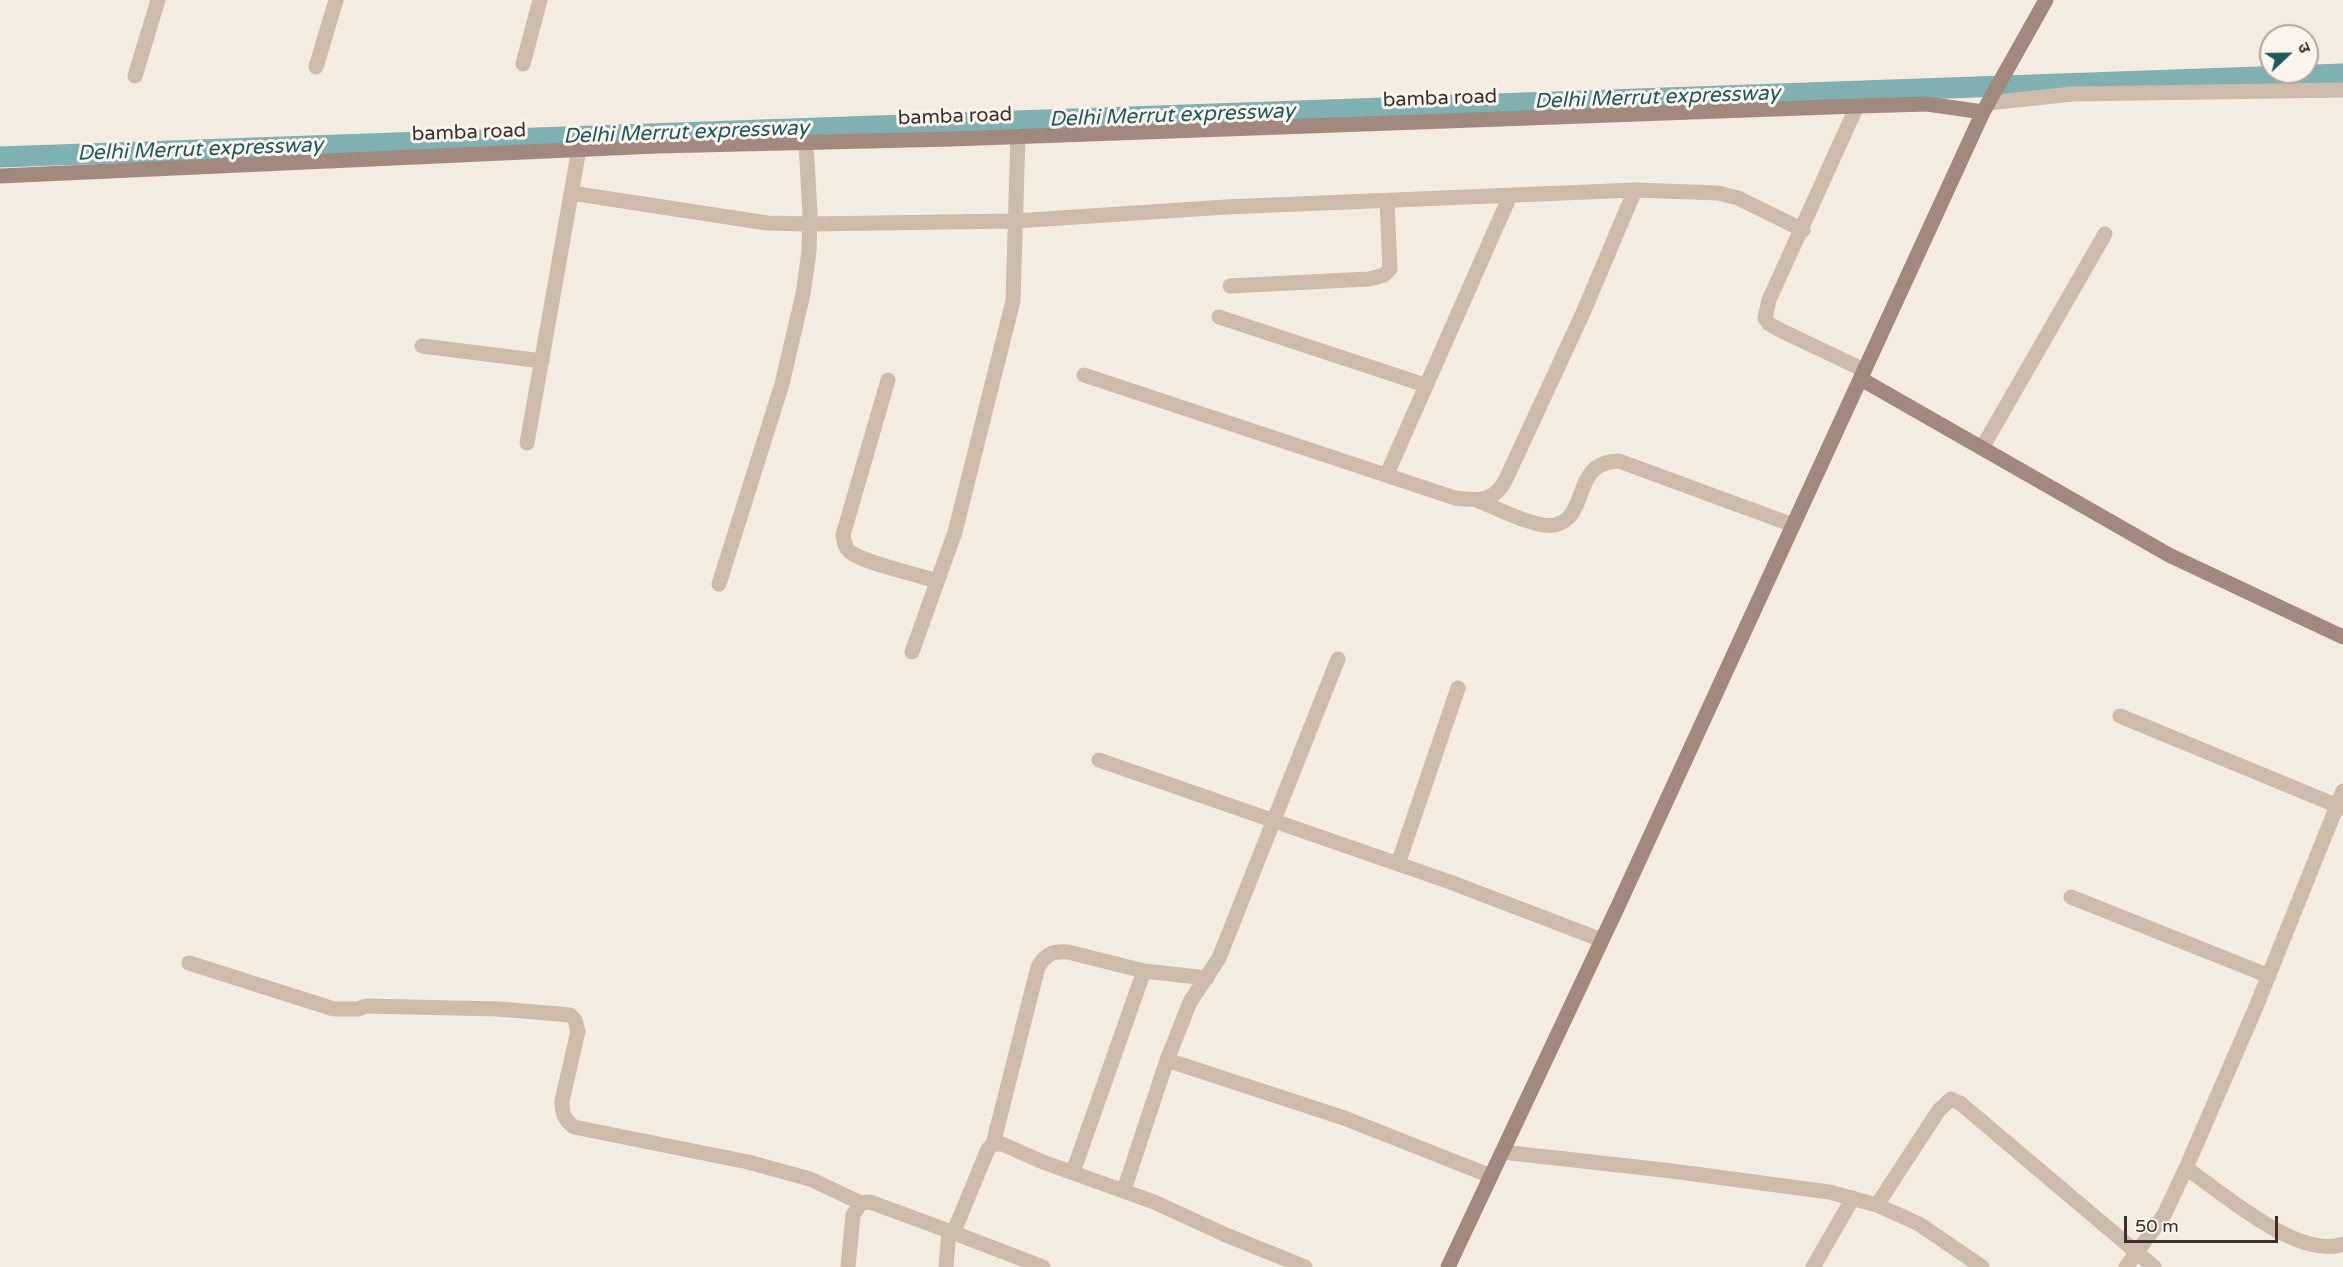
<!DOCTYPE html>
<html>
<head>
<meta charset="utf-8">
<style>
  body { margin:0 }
  #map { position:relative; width:2343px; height:1267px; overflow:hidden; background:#f4ebe1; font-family:"Varela Round","Noto Sans Devanagari",sans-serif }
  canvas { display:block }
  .north { position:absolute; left:2259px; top:24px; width:60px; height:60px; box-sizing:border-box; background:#fbf5ee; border:2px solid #aea6a0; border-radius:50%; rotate:68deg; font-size:16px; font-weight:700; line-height:24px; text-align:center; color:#3b302b }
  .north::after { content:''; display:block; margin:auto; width:21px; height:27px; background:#1f5a5e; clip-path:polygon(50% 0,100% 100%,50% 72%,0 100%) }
  .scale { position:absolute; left:2124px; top:1216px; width:154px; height:27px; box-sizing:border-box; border:3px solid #3b302b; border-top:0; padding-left:8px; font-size:18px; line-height:21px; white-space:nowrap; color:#3b302b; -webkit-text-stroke:4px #fbf5ee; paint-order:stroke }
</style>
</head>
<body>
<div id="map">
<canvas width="2343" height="1267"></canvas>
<div class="north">उ</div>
<div class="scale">50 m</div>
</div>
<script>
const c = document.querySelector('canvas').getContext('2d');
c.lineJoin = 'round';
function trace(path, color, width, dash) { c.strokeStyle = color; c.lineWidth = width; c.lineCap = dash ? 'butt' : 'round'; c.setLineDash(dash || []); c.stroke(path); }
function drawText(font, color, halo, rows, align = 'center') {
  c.font = font + ' "Varela Round",sans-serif'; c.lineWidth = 6; c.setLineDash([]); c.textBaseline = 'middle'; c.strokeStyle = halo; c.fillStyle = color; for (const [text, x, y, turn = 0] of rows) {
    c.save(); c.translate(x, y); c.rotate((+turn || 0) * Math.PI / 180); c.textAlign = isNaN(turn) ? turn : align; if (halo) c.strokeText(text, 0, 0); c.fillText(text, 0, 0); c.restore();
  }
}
const canal = new Path2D(`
  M0 157 2343 74`);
const street = new Path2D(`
  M523 64 540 0
  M316 67 336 0
  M135 76 158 0
  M1988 103 2072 94 2343 90
  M1857 106 1769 300 1765 318 1769 324 1782 331 1864 370
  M571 193 767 223 809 224 1015 221 1226 207 1635 190 1718 193 1738 198 1803 230
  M1230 286 1369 279 1384 275 1390 269 1387 201
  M1219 317 1425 385
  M422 346 542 361
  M1084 375 1455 498C1479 501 1495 502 1506 479L1583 313 1635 190
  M888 380 843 535C844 542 845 548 850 552 867 564 916 574 937 581
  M527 443 579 149
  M1982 448 2105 234
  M1387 474 1510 196
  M1479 501C1496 508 1537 529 1555 525 1591 516 1570 462 1619 461L1793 525
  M719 584 782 384 803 294 809 252 810 214 806 143
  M912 652 955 532 1013 301 1018 136
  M2120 716 2343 808
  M1099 760 1450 882 1602 940
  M1398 864 1458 688
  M2071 897 2269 976
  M189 963 334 1009H358L366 1006 499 1009 570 1015 575 1020 578 1031 562 1101C562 1114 564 1119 574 1127L748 1162 810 1179 861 1203
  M1167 1060 1344 1118 1491 1176
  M993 1144 1038 967C1046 954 1052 951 1068 952L1144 971 1207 978
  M1502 1152 1672 1171 1829 1192 1877 1205 1919 1224 1982 1267
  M2186 1168C2224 1194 2298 1260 2343 1244
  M1073 1172 1144 971
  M1124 1190 1167 1060 1190 1002 1219 958 1338 659
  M1877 1205 1939 1110 1951 1099 1960 1103 2154 1267
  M848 1267 853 1215 861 1203 870 1202 949 1231 955 1229 988 1149 993 1144H1002L1043 1162 1154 1202 1226 1235 1305 1267
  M946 1267 949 1231 1043 1267
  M1813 1267 1853 1198
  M2126 1267 2164 1215 2186 1168 2256 1007 2343 791`);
const secondary = new Path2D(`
  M0 176 656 146 952 139 1857 106 1927 104 1983 112
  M1861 379 2169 555 2343 637
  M1448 1267 1619 904 1983 112 2046 0`);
const streetNames = [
  ["bamba road",1440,99,-2],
  ["bamba road",955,117,-2],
  ["bamba road",469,133,-2]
];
const waterNames = [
  ["Delhi Merrut expressway",1657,98,-2],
  ["Delhi Merrut expressway",1172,116,-2],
  ["Delhi Merrut expressway",686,133,-2],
  ["Delhi Merrut expressway",200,150,-2]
];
trace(canal, '#7fb0b2', 21);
trace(street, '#cdbbac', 15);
trace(secondary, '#a18a7d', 15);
drawText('20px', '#3b302b', '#fbf5ee', streetNames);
drawText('italic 21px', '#1f5a5e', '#fbf5ee', waterNames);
</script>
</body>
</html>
